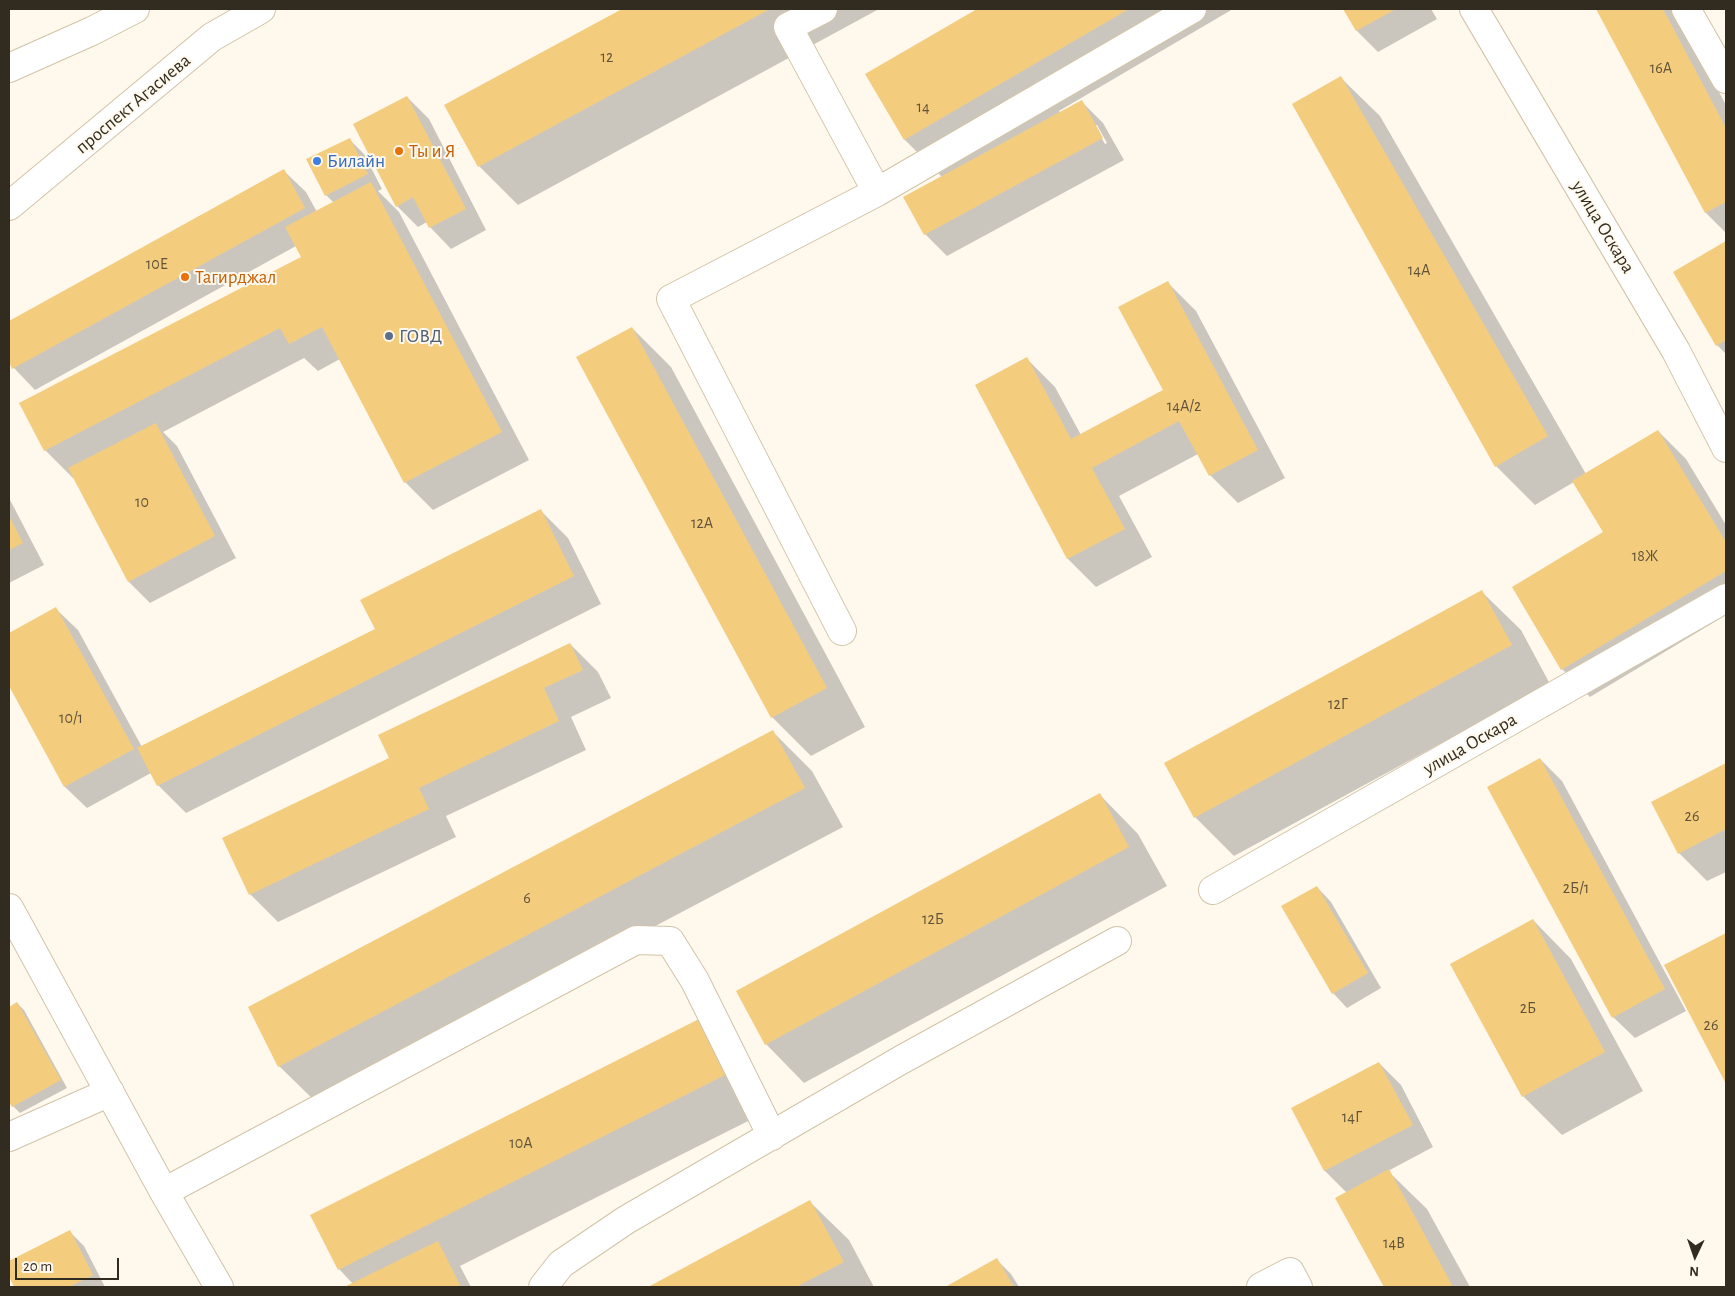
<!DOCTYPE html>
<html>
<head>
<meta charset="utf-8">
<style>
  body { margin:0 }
  #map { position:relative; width:1735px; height:1296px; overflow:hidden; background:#fef8ed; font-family:"Alegreya Sans",sans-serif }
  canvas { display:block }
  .frame { position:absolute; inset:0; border:10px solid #312b20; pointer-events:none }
  .north { position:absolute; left:1670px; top:1231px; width:50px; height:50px; -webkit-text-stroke:4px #fef8ed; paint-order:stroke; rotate:183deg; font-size:14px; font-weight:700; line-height:20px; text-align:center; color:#312b20 }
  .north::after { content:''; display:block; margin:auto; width:18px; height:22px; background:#312b20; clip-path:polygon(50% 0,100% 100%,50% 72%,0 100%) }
  .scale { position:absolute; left:15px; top:1258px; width:104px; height:22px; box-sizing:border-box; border:2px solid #312b20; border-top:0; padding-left:6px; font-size:15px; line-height:18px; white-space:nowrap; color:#312b20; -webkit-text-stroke:4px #fef8ed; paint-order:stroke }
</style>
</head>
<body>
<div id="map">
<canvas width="1735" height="1296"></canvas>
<div class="frame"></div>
<div class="north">N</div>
<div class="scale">20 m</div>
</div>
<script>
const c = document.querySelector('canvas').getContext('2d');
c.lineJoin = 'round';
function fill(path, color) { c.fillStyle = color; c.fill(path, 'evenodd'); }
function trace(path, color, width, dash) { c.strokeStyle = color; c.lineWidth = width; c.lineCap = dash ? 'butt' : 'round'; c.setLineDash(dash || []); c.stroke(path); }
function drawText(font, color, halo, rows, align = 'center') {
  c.font = font + ' "Alegreya Sans",sans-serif'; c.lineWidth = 4; c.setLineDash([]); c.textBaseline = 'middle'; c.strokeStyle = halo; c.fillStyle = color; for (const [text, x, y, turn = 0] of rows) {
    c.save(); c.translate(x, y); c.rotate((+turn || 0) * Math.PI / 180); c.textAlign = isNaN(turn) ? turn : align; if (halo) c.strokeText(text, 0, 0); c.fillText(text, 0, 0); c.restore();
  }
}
const shadow = new Path2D(`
  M624 9H879L518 205 479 166 446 106Z
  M980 9H1233L1059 111 1060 113 1081 101 1103 123 1124 160 947 256 925 234 942 177 905 140 867 74ZM1094 125H1097L1107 143 1105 144Z
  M1344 9H1431L1437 19 1378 52 1357 31Z
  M1598 9H1675L1726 105V233L1706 213Z
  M1341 78 1380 116 1586 474 1658 431 1686 459 1726 525V615L1590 697 1562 669 1605 533 1574 482 1535 505 1496 466Z
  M407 97 429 119 486 230 451 249 430 227 427 222 418 227 397 206Z
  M349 139 364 154 382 189 378 191 399 212 529 460 433 510 405 482 340 359 318 371 304 358 163 432 177 446 236 558 150 603 129 582 74 478H73L45 450 302 257 296 246 35 390 14 368 9 360V323L284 171 306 192 317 212 334 203 326 195Z
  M1726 243V354L1717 345 1675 273Z
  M1168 283 1196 311 1285 478 1238 503 1210 475 1198 454 1119 496 1152 557 1096 587 1068 559 976 386 1027 359 1055 387 1081 435 1164 391Z
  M632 328 671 367 865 727 811 756 772 717 578 357Z
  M9 498 44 565 9 583Z
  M540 510 568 538 601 604 186 813 158 785 151 773 87 808 65 787 9 684V635L56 609 78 630 142 747 376 629Z
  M1482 592 1521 630 1550 684 1234 856 1195 817Z
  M570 644 598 672 611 698 571 717 586 750 446 816 456 837 278 922 250 894 391 759Z
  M773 732 812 771 843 827 318 1104 279 1066Z
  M1540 759 1562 781 1686 1011 1635 1038 1613 1017Z
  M1726 765V872L1707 881 1679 853 1653 803Z
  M1100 795 1138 834 1167 886 804 1083 766 1044Z
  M1317 887 1331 902 1381 988 1347 1008 1333 993Z
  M1533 920 1571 959 1643 1091 1562 1135 1523 1096Z
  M1726 934V1082L1665 966Z
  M17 1003 24 1010 67 1088 20 1113 13 1106 9 1099V1008Z
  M704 1018 770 1110 460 1266 471 1287H347L353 1284 339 1269Z
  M1379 1063 1401 1085 1433 1147 1388 1171 1427 1209 1470 1287H1386L1337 1198 1347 1193 1325 1171 1293 1108Z
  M810 1202 849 1240 874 1287H651Z
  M70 1232 84 1246 105 1287H16L9 1273V1263Z
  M997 1260 1011 1274 1019 1287H949Z`);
const building = new Path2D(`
  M622 9H770L478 167 444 105Z
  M977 9H1129L904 140 865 74Z
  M1343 9H1396L1356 31Z
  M1596 9H1663L1726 128V202L1705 213Z
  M1341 76 1548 436 1495 467 1292 104Z
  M407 96 466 209 429 228 413 197 396 207 353 124Z
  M1082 100 1103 138 924 235 903 197Z
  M350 138 368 174 325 196 306 159Z
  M284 169 305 208 12 369 9 362V321Z
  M371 182 502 432 404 483 322 327 289 344 280 328 44 451 19 403 301 257 285 227Z
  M1726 241V340L1716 346 1673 272Z
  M1168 281 1258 450 1209 476 1179 421 1092 468 1125 529 1067 559 975 385 1027 357 1071 439 1163 390 1118 307Z
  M632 327 827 688 771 718 576 357Z
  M156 423 215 536 128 582 68 468Z
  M1658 430 1726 542V571L1561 670 1512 587 1603 532 1572 481Z
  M541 509 574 576 157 786 137 748 375 629 360 600Z
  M9 516 23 543 9 550Z
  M1482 590 1512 645 1194 818 1164 763Z
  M56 607 134 749 64 787 9 686V633Z
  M570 643 583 670 544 688 559 721 419 788 429 809 249 895 222 838 389 758 378 735Z
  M773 730 805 788 278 1067 248 1007Z
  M1540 758 1665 989 1612 1018 1487 787Z
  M1726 763V829L1678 854 1651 802Z
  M1100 793 1129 847 765 1045 736 991Z
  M1317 886 1368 973 1332 994 1281 906Z
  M1533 919 1605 1052 1522 1097 1450 964Z
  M1726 933V1084L1664 965Z
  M17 1002 61 1080 12 1107 9 1102V1007Z
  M705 1016 733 1071 338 1270 310 1215Z
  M1379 1062 1413 1125 1324 1171 1291 1108Z
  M1389 1169 1453 1287H1384L1335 1198Z
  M810 1200 844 1262 796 1287H648Z
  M70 1230 93 1275 69 1287H14L9 1276V1261Z
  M438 1241 461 1287H344Z
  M997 1258 1014 1287H945Z`);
const minor = new Path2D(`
  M823 9 788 27 877 192 671 299 842 631
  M1474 9 1676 351 1726 448
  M1686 9 1726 79
  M877 192 1192 9
  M1213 890 1726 598
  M9 908 164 1192 219 1287
  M9 1137 110 1092
  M164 1192 636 940 670 941 695 981 772 1136
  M543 1287 561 1264 626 1220 901 1060 1117 941
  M1261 1287 1290 1272 1298 1287`);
const major = new Path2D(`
  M9 68 92 31 135 9
  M9 206 212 37 261 9`);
const markers = [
  [399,151,5,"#e8710a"],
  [317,161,5,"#3f7fe0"],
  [185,277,5,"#e8710a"],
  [389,336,5,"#5c6f8a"]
];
const numberNames = [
  ["12",607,57],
  ["16А",1661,68],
  ["14",923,107],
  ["10Е",157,264],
  ["14А",1419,270],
  ["14А/2",1184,406],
  ["10",142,502],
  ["12А",702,523],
  ["18Ж",1645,556],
  ["12Г",1338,704],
  ["10/1",71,718],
  ["26",1692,816],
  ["2Б/1",1576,888],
  ["6",527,898],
  ["12Б",933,919],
  ["2Б",1528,1008],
  ["26",1711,1025],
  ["14Г",1352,1117],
  ["10А",521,1143],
  ["14В",1394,1243]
];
const streetNames = [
  ["проспект Агасиева",133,104,-40],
  ["улица Оскара",1603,227,59],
  ["улица Оскара",1470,744,-30]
];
const foodNames = [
  ["Ты и Я",409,151],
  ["Тагирджал",195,277]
];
const shopNames = [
  ["Билайн",327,161]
];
const serviceNames = [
  ["ГОВД",399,336]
];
fill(shadow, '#0003');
fill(building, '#f3cc7e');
trace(minor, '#d1c3a7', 30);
trace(major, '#d1c3a7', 30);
trace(minor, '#fff', 28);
trace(major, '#fff', 28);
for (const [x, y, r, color] of markers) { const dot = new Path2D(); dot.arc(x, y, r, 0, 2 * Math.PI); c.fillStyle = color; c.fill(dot); trace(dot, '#fef8ed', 2); }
drawText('16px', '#625338', null, numberNames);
drawText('19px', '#312b20', '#fef8ed', streetNames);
drawText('19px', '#c56008', '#fef8ed', foodNames, 'left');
drawText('19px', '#366cbe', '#fef8ed', shopNames, 'left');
drawText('19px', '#4e5e75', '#fef8ed', serviceNames, 'left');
</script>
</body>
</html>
